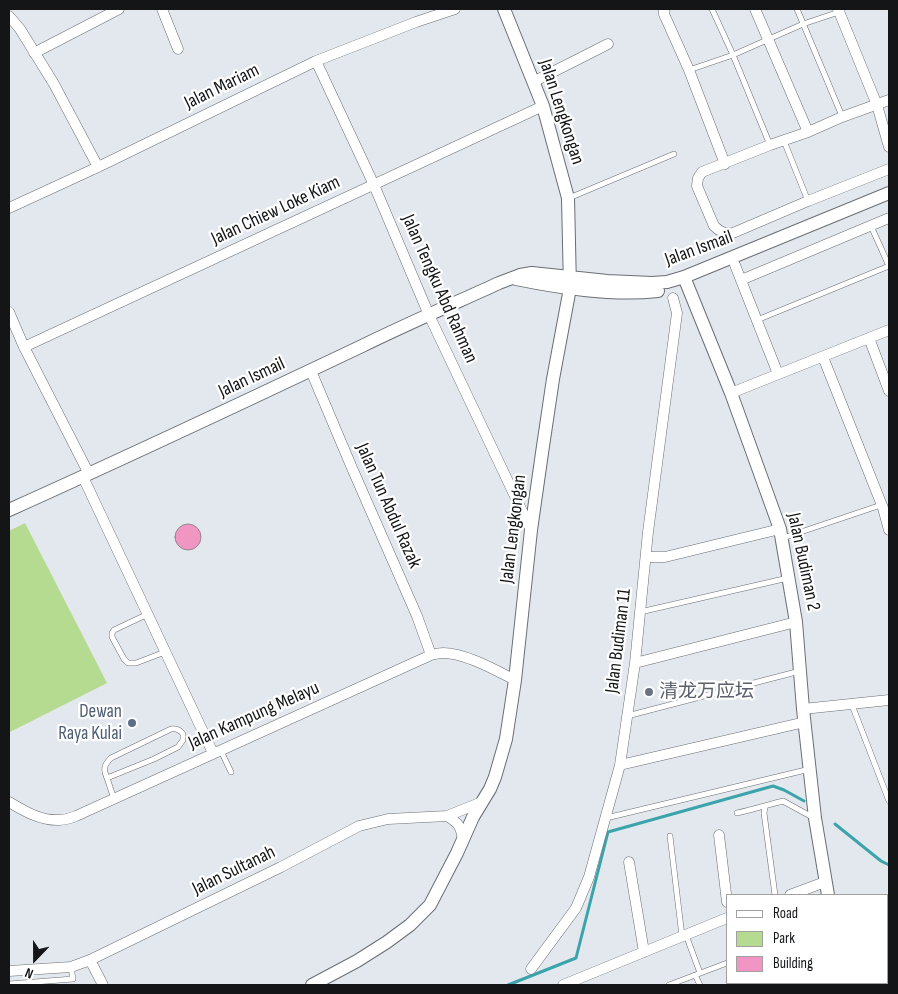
<!DOCTYPE html>
<html>
<head>
<meta charset="utf-8">
<style>
  body { margin:0 }
  #map { position:relative; width:898px; height:994px; overflow:hidden; background:#e3e8ee; font-family:"Sofia Sans Condensed",sans-serif }
  canvas { display:block }
  .frame { position:absolute; inset:0; border:10px solid #131517; pointer-events:none }
  .legend { position:absolute; left:726px; top:894px; width:162px; height:90px; box-sizing:border-box; background:#fff; border:1px solid #a1a1a2; margin:0; padding:6px 9px; list-style:none; font-size:15px; color:#131517 }
  .legend li { display:flex; align-items:center; gap:10px; height:25px }
  .legend b { width:25px; border:1px solid #a1a1a2 }
  .north { position:absolute; left:10px; top:934px; width:50px; height:50px; -webkit-text-stroke:4px #fff; paint-order:stroke; rotate:202deg; font-size:14px; font-weight:700; line-height:20px; text-align:center; color:#131517 }
  .north::after { content:''; display:block; margin:auto; width:18px; height:22px; background:#131517; clip-path:polygon(50% 0,100% 100%,50% 72%,0 100%) }
</style>
</head>
<body>
<div id="map">
<canvas width="898" height="994"></canvas>
<div class="frame"></div>
<ul class="legend">
<li><b style="height:6px;background:#fff"></b>Road</li>
<li><b style="height:14px;background:#b4db90"></b>Park</li>
<li><b style="height:14px;background:#f195c3"></b>Building</li>
</ul>
<div class="north">N</div>
</div>
<script>
const c = document.querySelector('canvas').getContext('2d');
c.lineJoin = 'round';
function fill(path, color) { c.fillStyle = color; c.fill(path, 'evenodd'); }
function trace(path, color, width, dash) { c.strokeStyle = color; c.lineWidth = width; c.lineCap = dash ? 'butt' : 'round'; c.setLineDash(dash || []); c.stroke(path); }
function drawText(font, color, halo, rows, align = 'center') {
  c.font = font + ' "Sofia Sans Condensed","Noto Sans SC",sans-serif'; c.lineWidth = 4.5; c.setLineDash([]); c.textBaseline = 'middle'; c.strokeStyle = halo; c.fillStyle = color; for (const [text, x, y, turn = 0] of rows) {
    c.save(); c.translate(x, y); c.rotate((+turn || 0) * Math.PI / 180); c.textAlign = isNaN(turn) ? turn : align; if (halo) c.strokeText(text, 0, 0); c.fillText(text, 0, 0); c.restore();
  }
}
const green = new Path2D(`
  M25 523 107 683 10 732 9 728V531Z`);
const stream = new Path2D(`
  M835 824 881 861 889 865
  M508 985 576 958 608 832 773 786 784 790 804 801`);
const building = new Path2D(`
  M175 537a13 13 0 1 1 26 0a13 13 0 1 1-26 0Z`);
const service = new Path2D(`
  M712 9 733 55 770 145
  M797 9 842 116
  M689 70 733 55 803 24 839 12
  M784 141 808 201
  M569 198 674 154
  M871 226 889 266
  M757 320 889 266
  M783 538 881 505
  M640 612 788 578
  M148 614 114 630 112 633V637L124 659 128 663H136L165 652
  M852 705 889 801
  M627 716 800 671
  M221 751 231 772
  M107 778 154 759 178 747 183 740V734C180 730 177 728 171 729L111 758C104 765 103 769 107 778L114 799
  M765 807 764 813 775 895
  M737 813C752 810 767 805 783 801L814 818
  M606 818 810 769
  M670 836 682 936
  M686 935 700 973
  M695 975 700 985
  M9 984 73 979 71 967
  M669 985 727 963`);
const minor = new Path2D(`
  M162 9 178 49
  M664 9V14L689 70 725 164
  M755 9 808 132
  M838 9 877 105 889 147
  M9 16 20 29 54 84 98 167
  M34 53 119 9
  M316 61 374 185 429 315 531 530
  M533 82 608 44
  M889 100 842 117 808 132 770 145 702 172 698 178 697 186 714 226C720 232 725 234 733 233L808 201 889 169
  M9 208 98 167 316 61 416 22 455 9
  M735 265 778 374
  M741 280 889 218
  M9 312 24 347 89 474
  M869 338 889 391
  M24 347 543 106
  M823 357 883 508 889 530
  M311 371 352 468 417 616 431 655
  M731 393 889 330
  M83 477 213 753
  M646 557H665L780 529
  M635 663 796 622
  M803 709 889 700
  M620 765 805 722
  M9 802C24 811 41 821 59 820 65 820 71 818 76 816L431 655C435 654 439 653 443 653 465 653 495 670 515 680
  M447 816 482 802
  M719 835 727 902
  M629 862 644 952
  M790 895 825 882
  M90 960 103 985
  M531 969 576 908 589 877 620 765 635 663 648 532 677 313 673 298
  M9 971 71 967 90 960 281 867 359 826 388 819 447 816C459 823 461 827 463 840
  M563 985 727 918
  M811 985 817 983`);
const tertiary = new Path2D(`
  M684 277 731 393 780 529 796 622 803 709 815 818 828 895
  M516 279C561 288 612 296 658 291
  M9 510C127 457 244 402 362 346 407 324 453 304 499 283L520 275 532 273 607 281 652 283 667 282 684 277 889 193
  M848 983V985
  M312 985 357 961 387 942 410 925 430 905 457 853 473 817 490 789 495 777 506 739 515 680 531 530 542 453 553 379 570 288 568 198 543 106 504 9`);
const markers = [
  [649,692,5,"#6b7280"],
  [132,723,5,"#5c6f8a"]
];
const streetNames = [
  ["Jalan Mariam",222,87,-26],
  ["Jalan Lengkongan",561,112,72],
  ["Jalan Chiew Loke Kiam",276,211,-25],
  ["Jalan Ismail",699,249,-20],
  ["Jalan Tengku Abd Rahman",439,289,66],
  ["Jalan Ismail",252,378,-25],
  ["Jalan Tun Abdul Razak",388,506,66],
  ["Jalan Lengkongan",514,529,-83],
  ["Jalan Budiman 2",803,562,78],
  ["Jalan Budiman 11",619,641,-83],
  ["Jalan Kampung Melayu",254,716,-24],
  ["Jalan Sultanah",234,871,-26]
];
const worshipNames = [
  ["清龙万应坛",659,692]
];
const serviceNames = [
  ["Dewan",122,712],
  ["Raya Kulai",122,734]
];
fill(green, '#b4db90');
trace(stream, '#3ba4ab', 3);
fill(building, '#f195c3');
trace(building, '#8f888b', 1);
trace(service, '#6a6e74', 6);
trace(minor, '#6a6e74', 11);
trace(tertiary, '#6a6e74', 14);
trace(service, '#fff', 5);
trace(minor, '#fff', 10);
trace(tertiary, '#fff', 12);
for (const [x, y, r, color] of markers) { const dot = new Path2D(); dot.arc(x, y, r, 0, 2 * Math.PI); c.fillStyle = color; c.fill(dot); trace(dot, '#fff', 2); }
drawText('19px', '#131517', '#fff', streetNames);
drawText('19px', '#5b616d', '#fff', worshipNames, 'left');
drawText('19px', '#4e5e75', '#fff', serviceNames, 'right');
</script>
</body>
</html>
